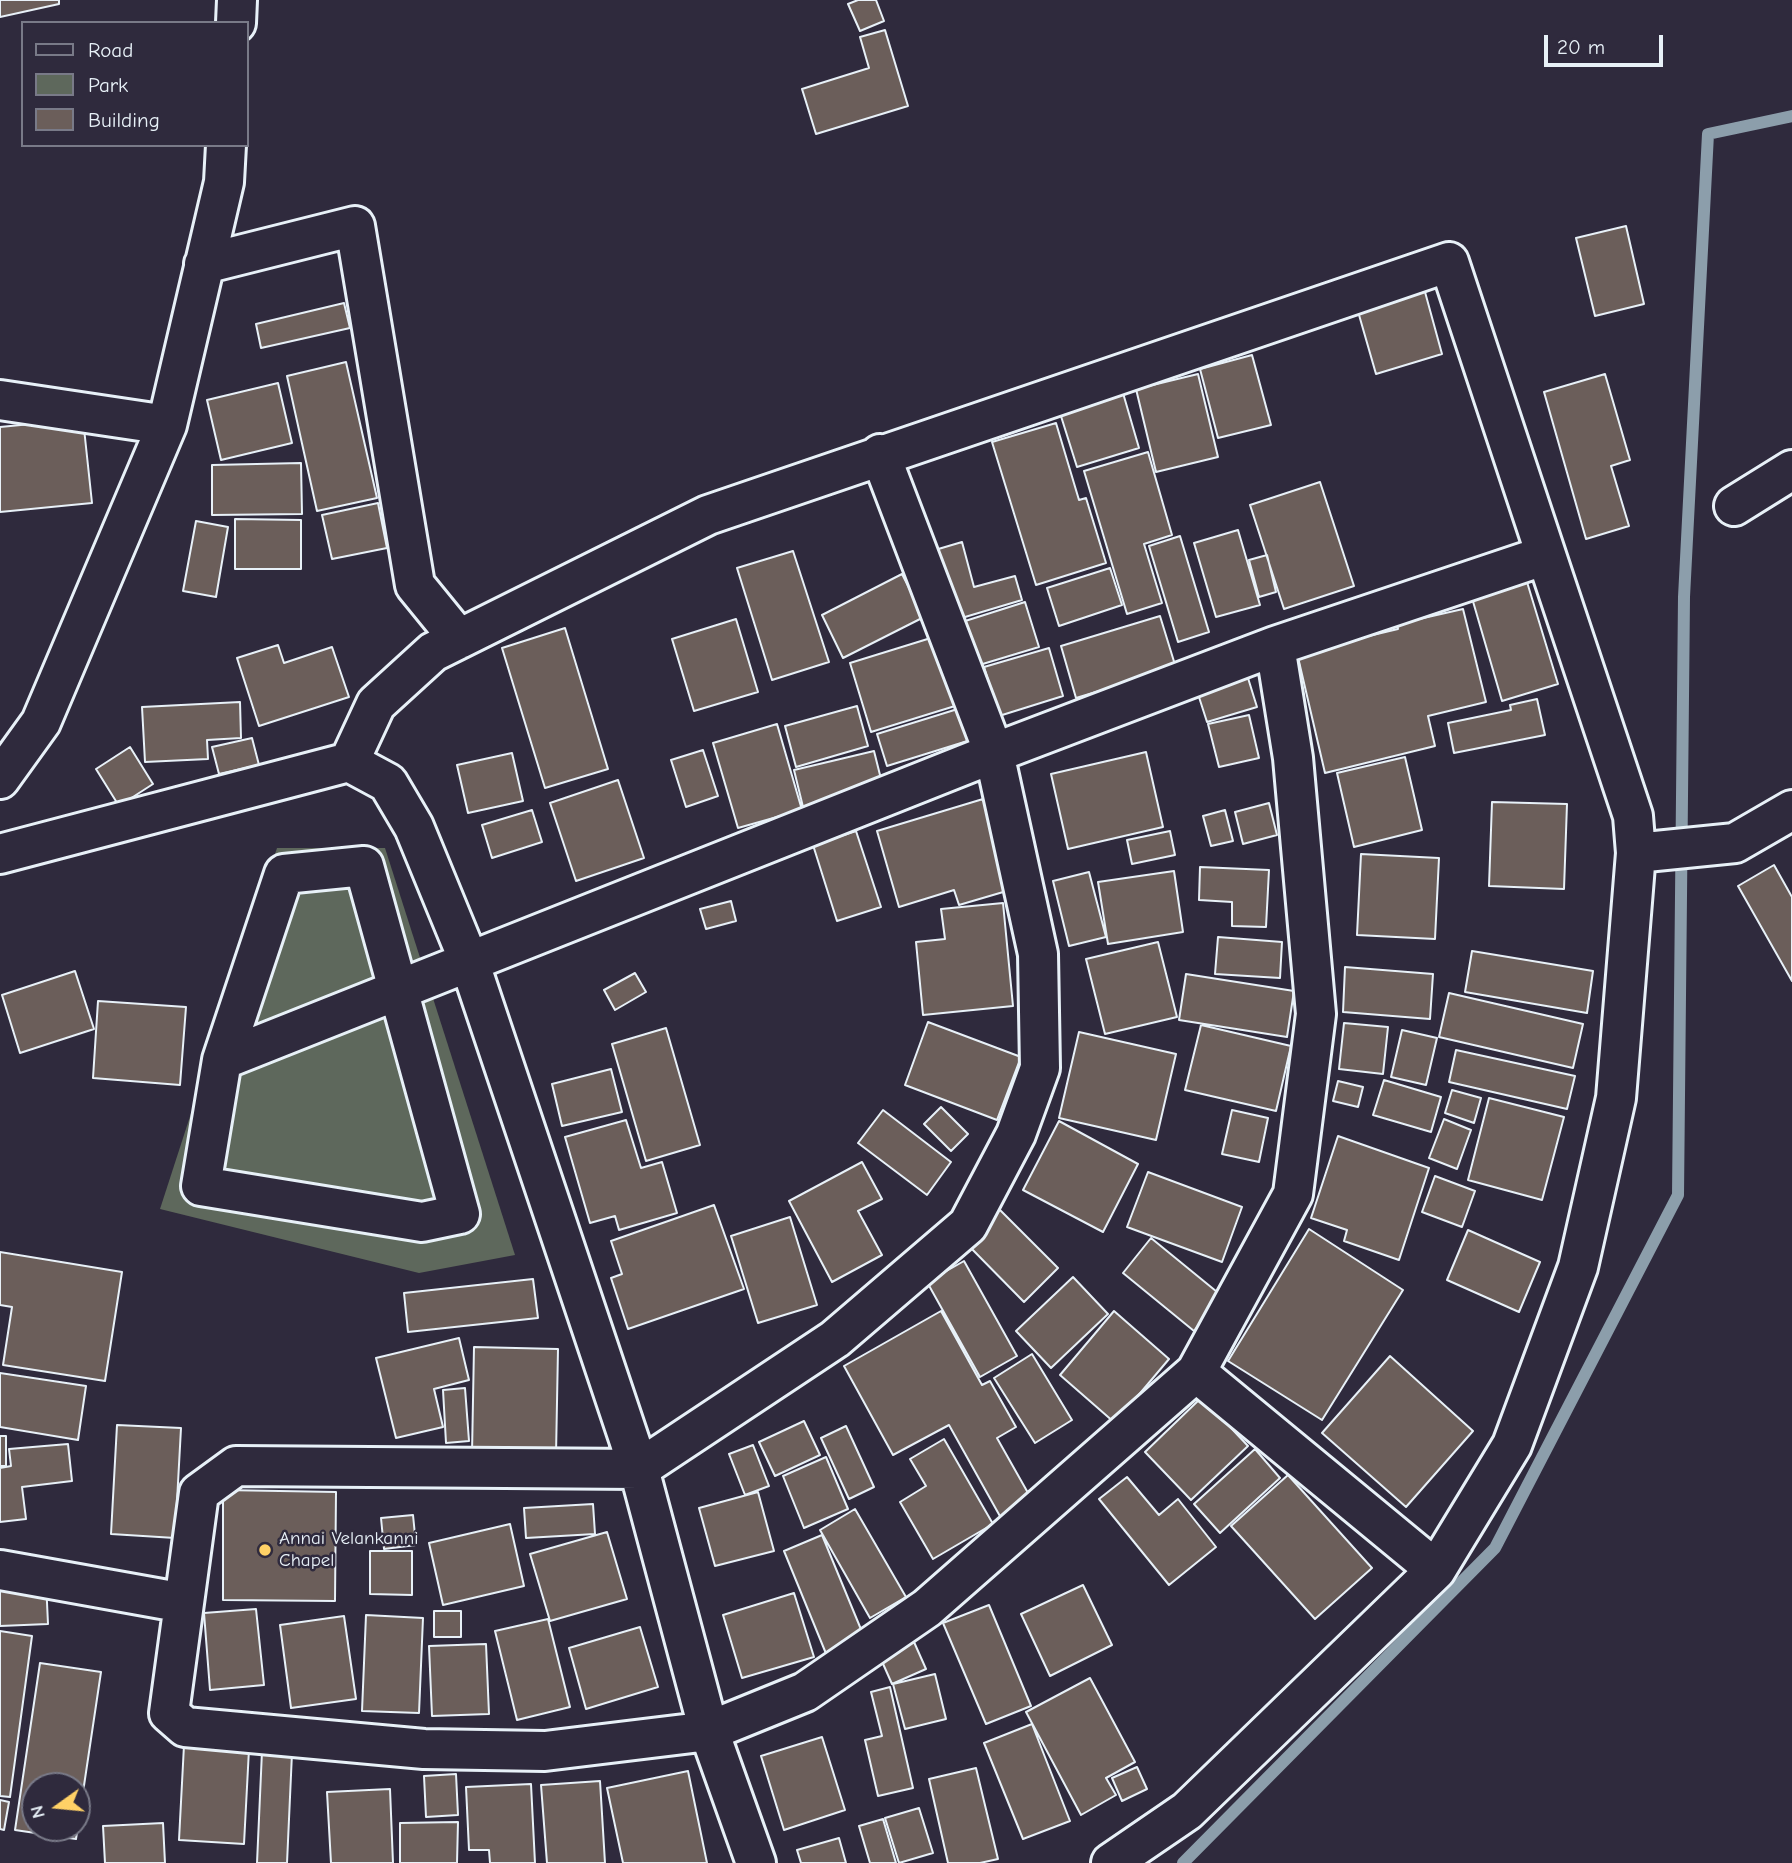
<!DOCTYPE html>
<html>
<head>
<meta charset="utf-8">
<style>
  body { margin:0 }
  #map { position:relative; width:1792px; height:1863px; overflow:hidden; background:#2f2a3d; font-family:"Comic Neue",sans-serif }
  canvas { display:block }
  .legend { position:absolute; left:21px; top:21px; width:228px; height:126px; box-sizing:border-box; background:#2f2a3d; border:2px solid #797a88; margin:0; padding:9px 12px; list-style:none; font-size:21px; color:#e8f1f8 }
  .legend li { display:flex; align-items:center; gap:14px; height:35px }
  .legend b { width:35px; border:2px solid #797a88 }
  .north { position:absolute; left:21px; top:1772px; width:70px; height:70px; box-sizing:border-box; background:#2f2a3d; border:2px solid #797a88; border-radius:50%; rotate:255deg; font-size:19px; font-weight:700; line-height:28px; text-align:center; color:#e8f1f8 }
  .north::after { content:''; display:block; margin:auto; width:24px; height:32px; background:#ffd166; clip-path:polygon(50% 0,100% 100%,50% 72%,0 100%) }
  .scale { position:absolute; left:1544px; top:35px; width:119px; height:32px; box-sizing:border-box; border:4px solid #e8f1f8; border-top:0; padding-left:9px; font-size:21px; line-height:24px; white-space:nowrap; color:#e8f1f8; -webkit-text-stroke:5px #2f2a3d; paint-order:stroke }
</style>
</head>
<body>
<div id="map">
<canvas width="1792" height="1863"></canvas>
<ul class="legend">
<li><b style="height:9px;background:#2f2a3d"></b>Road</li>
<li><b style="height:19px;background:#5e685c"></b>Park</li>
<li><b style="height:19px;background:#6b5e5a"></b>Building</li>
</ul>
<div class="north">N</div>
<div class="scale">20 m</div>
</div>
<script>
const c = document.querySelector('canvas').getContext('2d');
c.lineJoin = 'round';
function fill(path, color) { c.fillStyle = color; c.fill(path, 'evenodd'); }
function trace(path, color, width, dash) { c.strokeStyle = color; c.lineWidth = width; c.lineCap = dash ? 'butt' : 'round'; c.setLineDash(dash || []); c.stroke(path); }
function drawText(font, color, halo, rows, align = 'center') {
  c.font = font + ' "Comic Neue",sans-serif'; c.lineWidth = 5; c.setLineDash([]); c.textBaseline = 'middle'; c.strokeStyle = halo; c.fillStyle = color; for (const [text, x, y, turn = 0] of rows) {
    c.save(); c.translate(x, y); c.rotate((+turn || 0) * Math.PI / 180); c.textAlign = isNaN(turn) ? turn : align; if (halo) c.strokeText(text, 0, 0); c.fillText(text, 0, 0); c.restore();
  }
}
const green = new Path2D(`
  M277 848H385L515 1255 419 1273 160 1209Z`);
const stream = new Path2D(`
  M1183 1863 1495 1548 1678 1195 1684 597 1708 134 1792 116`);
const building = new Path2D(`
  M0 0H59V4L0 17Z
  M858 0H876L884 21 860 31 848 4Z
  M885 30 908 106 816 134 802 89 869 68 860 37Z
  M1626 226 1644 304 1595 316 1576 238Z
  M1422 281 1442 354 1376 374 1355 301Z
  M344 303 350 328 261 348 256 324Z
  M1252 355 1271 425 1218 438 1200 369Z
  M346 362 377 498 317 511 287 376Z
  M1198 374 1218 457 1156 472 1136 389Z
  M1605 374 1630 460 1611 466 1629 526 1586 539 1544 392Z
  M278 383 292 443 221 460 207 400Z
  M1123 393 1139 448 1077 467 1060 413Z
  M83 419 92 503 0 512V427Z
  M1056 423 1079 500 1086 498 1106 563 1036 585 992 442Z
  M1148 452 1172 535 1144 544 1162 603 1127 614 1084 471Z
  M301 463 302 514 212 515V465Z
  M1320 482 1354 586 1284 609 1250 505Z
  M378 503 387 548 332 559 322 515Z
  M235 519 301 520V569H235Z
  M196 521 228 527 216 597 183 591Z
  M1238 530 1260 605 1216 617 1194 543Z
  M1180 536 1209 632 1178 642 1149 546Z
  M962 542 974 587 1015 576 1022 600 955 620 935 550Z
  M793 551 829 662 772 680 737 568Z
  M1267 555 1276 592 1259 597 1249 560Z
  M1110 568 1122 605 1059 626 1047 588Z
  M902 574 924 617 843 658 822 615Z
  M1527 582 1558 684 1502 701 1472 598Z
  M1025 602 1039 647 976 666 962 622Z
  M1463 609 1486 702 1428 716 1435 746 1325 773 1297 653 1398 629 1397 624Z
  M1160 616 1176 668 1076 698 1061 646Z
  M736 619 758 692 694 711 672 639Z
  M565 628 608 769 545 788 502 648Z
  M934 637 955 706 871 732 850 663Z
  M278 645 284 663 332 647 349 697 259 726 237 658Z
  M1049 648 1063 696 999 716 984 667Z
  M1248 678 1257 707 1207 722 1198 694Z
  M1537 699 1545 735 1454 753 1448 723 1511 710 1510 705Z
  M240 702 241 738 207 740 208 759 145 762 142 707Z
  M857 706 868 746 796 767 785 726Z
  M964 707 974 739 887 766 877 734Z
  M1249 715 1259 758 1219 767 1208 724Z
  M777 724 802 810 738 828 713 743Z
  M252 738 259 765 219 774 212 747Z
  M130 747 153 784 119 806 96 769Z
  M703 750 718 796 686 807 671 760Z
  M874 751 883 787 803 807 794 770Z
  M1146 752 1163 827 1068 849 1051 774Z
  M512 753 523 801 468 813 457 765Z
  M1405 757 1422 830 1354 847 1337 773Z
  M618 780 644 858 576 881 550 803Z
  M983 799 1010 890 959 905 954 890 899 907 877 831Z
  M1492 802 1567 804 1564 889 1489 886Z
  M1269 803 1277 835 1243 844 1235 812Z
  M532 810 542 842 492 858 482 825Z
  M1225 810 1233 841 1211 846 1203 816Z
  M856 831 881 907 837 921 813 845Z
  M1170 831 1175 855 1132 864 1127 840Z
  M1361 854 1439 858 1435 939 1357 935Z
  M1774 865 1792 897V981L1738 886Z
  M1200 867 1269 870 1266 927 1232 926V902L1199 900Z
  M1174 871 1183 932 1108 944 1098 882Z
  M1089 872 1106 937 1069 946 1053 881Z
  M731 901 736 921 706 929 700 909Z
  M1003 903 1013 1006 923 1015 916 942 945 939 941 909Z
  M1218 937 1282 942 1280 978 1215 974Z
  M1158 942 1177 1017 1105 1034 1086 959Z
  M1472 951 1593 971 1587 1013 1465 992Z
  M1345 967 1433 974 1430 1019 1343 1012Z
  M75 971 94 1029 20 1053 2 995Z
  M635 973 646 992 615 1010 604 990Z
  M1186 974 1294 991 1287 1037 1179 1020Z
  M1449 993 1583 1024 1573 1068 1439 1037Z
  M98 1001 186 1007 180 1085 93 1078Z
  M928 1022 1021 1057 997 1120 905 1085Z
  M1344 1023 1388 1027 1383 1074 1339 1069Z
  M1201 1025 1291 1046 1276 1111 1185 1090Z
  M666 1028 700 1145 646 1161 612 1044Z
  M1402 1030 1437 1038 1426 1085 1391 1077Z
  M1079 1032 1176 1054 1156 1140 1059 1118Z
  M1456 1050 1575 1076 1567 1109 1449 1082Z
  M611 1069 622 1112 562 1126 552 1084Z
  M1384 1080 1441 1097 1431 1132 1373 1115Z
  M1338 1081 1363 1087 1358 1107 1333 1101Z
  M1452 1090 1481 1098 1474 1123 1445 1113Z
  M1489 1098 1564 1117 1542 1200 1468 1180Z
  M941 1107 968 1134 951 1151 924 1124Z
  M883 1110 951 1162 927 1195 858 1143Z
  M1232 1110 1268 1118 1259 1162 1222 1154Z
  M1444 1119 1471 1130 1457 1169 1429 1158Z
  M626 1120 641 1168 662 1162 677 1213 619 1230 615 1216 590 1223 565 1137Z
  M1059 1121 1138 1164 1103 1232 1023 1190Z
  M1338 1136 1429 1168 1399 1260 1344 1241 1347 1230 1311 1218Z
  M862 1162 882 1199 858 1211 882 1255 832 1282 789 1201Z
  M1148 1172 1242 1207 1222 1262 1127 1227Z
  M1435 1176 1475 1191 1462 1227 1422 1212Z
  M714 1205 744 1289 628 1329 611 1278 622 1274 611 1241Z
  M999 1209 1058 1268 1024 1302 965 1242Z
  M790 1217 817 1305 758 1323 731 1236Z
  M1309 1229 1403 1290 1322 1420 1228 1361Z
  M1468 1230 1540 1262 1519 1312 1447 1280Z
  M1151 1238 1222 1296 1194 1331 1123 1273Z
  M0 1252 122 1272 105 1381 3 1365 12 1307 0 1305Z
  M964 1261 1017 1356 980 1377 927 1282Z
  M1073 1277 1108 1314 1051 1368 1016 1331Z
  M533 1279 538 1318 408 1332 404 1293Z
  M941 1311 982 1385 990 1381 1016 1427 997 1438 1032 1500 1001 1518 949 1425 893 1455 844 1366Z
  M1114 1311 1169 1359 1115 1423 1060 1375Z
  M459 1338 469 1380 434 1389 443 1427 396 1438 376 1358Z
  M474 1347 558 1349 556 1455 472 1453Z
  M1032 1354 1072 1420 1035 1443 994 1378Z
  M1390 1356 1473 1431 1406 1507 1322 1433Z
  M0 1373 86 1386 78 1440 0 1427Z
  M465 1388 469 1441 446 1443 443 1390Z
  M1202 1397 1248 1446 1191 1500 1145 1452Z
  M804 1421 820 1455 775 1476 759 1442Z
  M117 1425 181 1428 175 1538 111 1534Z
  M846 1426 874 1487 849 1499 821 1438Z
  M0 1436H6V1466H0Z
  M944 1439 993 1524 933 1559 900 1502 926 1486 910 1459Z
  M68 1444 72 1481 22 1487 26 1519 0 1522V1468L11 1466 9 1449Z
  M753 1445 769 1486 745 1495 729 1454Z
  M1255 1449 1280 1478 1220 1533 1194 1504Z
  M826 1457 848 1509 804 1528 783 1476Z
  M1288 1475 1372 1568 1315 1619 1231 1526Z
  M1127 1477 1159 1515 1178 1499 1216 1547 1169 1585 1099 1499Z
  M223 1490 336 1492 335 1601 223 1600Z
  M758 1492 774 1551 715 1566 699 1508Z
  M593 1504 595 1534 526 1538 524 1508Z
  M855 1509 906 1597 870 1618 820 1530Z
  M413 1515 416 1545 384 1549 381 1518Z
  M510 1524 524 1586 443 1605 429 1543Z
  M607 1532 627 1599 550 1621 530 1554Z
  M822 1535 865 1639 827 1656 784 1551Z
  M370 1551H412V1595L370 1594Z
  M46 1581 48 1624 0 1626V1583Z
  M1083 1585 1112 1645 1050 1676 1021 1614Z
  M794 1593 814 1657 742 1678 723 1615Z
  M989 1605 1031 1706 986 1724 943 1623Z
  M256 1609 264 1685 210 1690 204 1613Z
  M434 1611H461V1637H434Z
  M366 1615 423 1618 419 1713 362 1711Z
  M344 1616 356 1699 291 1708 280 1625Z
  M548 1619 570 1707 517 1720 495 1631Z
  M640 1627 658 1687 586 1709 569 1648Z
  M0 1631 32 1636 10 1797 0 1796Z
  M914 1642 926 1669 892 1684 880 1657Z
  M486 1644 489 1714 432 1716 429 1646Z
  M40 1663 101 1672 76 1839 15 1830ZM35 1786H77V1828H35Z
  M935 1674 946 1719 905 1729 893 1684Z
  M1090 1678 1135 1762 1106 1778 1116 1795 1081 1815 1026 1712Z
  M890 1687 913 1788 878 1796 865 1740 882 1736 871 1692Z
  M1032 1724 1070 1821 1023 1839 984 1743Z
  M822 1737 845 1810 784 1830 761 1756Z
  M184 1745 249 1749 244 1844 179 1840Z
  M262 1751 292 1753 287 1863H257Z
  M1137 1767 1147 1789 1122 1801 1112 1778Z
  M976 1768 998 1859 980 1863H948L929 1779Z
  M688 1771 707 1863H623L607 1788Z
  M456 1774 458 1815 426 1817 424 1776Z
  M600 1781 605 1863H547L541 1785Z
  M531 1784 535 1863H490L489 1850H469L466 1787Z
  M390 1789 393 1863H331L327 1792Z
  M0 1800 9 1802 4 1830 0 1829Z
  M919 1808 933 1853 899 1863 885 1818Z
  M883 1819 896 1863H870L859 1826Z
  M458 1822 457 1863H400V1823Z
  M163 1823 165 1863H105L103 1826Z
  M839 1838 846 1863H801L797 1850Z`);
const minor = new Path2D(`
  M236 23 237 0
  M204 264 355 226 415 585 459 639
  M0 400 167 425
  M1734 506 1792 470
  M349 762 376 704 433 652 708 515 1449 262 1546 555
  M0 779 41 722 167 425 224 182 226 145
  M1636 853 1735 843 1792 810
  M0 854 349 762 388 783 414 827 469 961 639 1469 709 1731 756 1863
  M364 866 460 1214 422 1222 201 1186 222 1060 284 874Z
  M222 1060 994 753 1275 646 1293 758 1316 1014 1293 1194 1196 1372 927 1608 805 1692 709 1731 545 1751 424 1749 185 1727 169 1713 199 1493 236 1466 639 1469 835 1339 968 1225 1016 1134 1040 1068 1038 954 994 753 880 454
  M1196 1372 1436 1570 1512 1445 1578 1267 1616 1098 1636 853 1633 816 1546 555 1275 646
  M0 1570 184 1603
  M1111 1863 1187 1811 1436 1570`);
const markers = [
  [265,1550,7,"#ffd166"]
];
const poiNames = [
  ["Annai Velankanni",279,1539],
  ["Chapel",279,1561]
];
fill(green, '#5e685c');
trace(stream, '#8c9eab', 12);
fill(building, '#6b5e5a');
trace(building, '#e8f1f8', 2);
trace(minor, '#e8f1f8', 44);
trace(minor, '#2f2a3d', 38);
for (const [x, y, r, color] of markers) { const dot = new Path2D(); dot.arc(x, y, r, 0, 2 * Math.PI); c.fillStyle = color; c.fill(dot); trace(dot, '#2f2a3d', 2.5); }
drawText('19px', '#e8f1f8', '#2f2a3d', poiNames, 'left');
</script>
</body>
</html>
